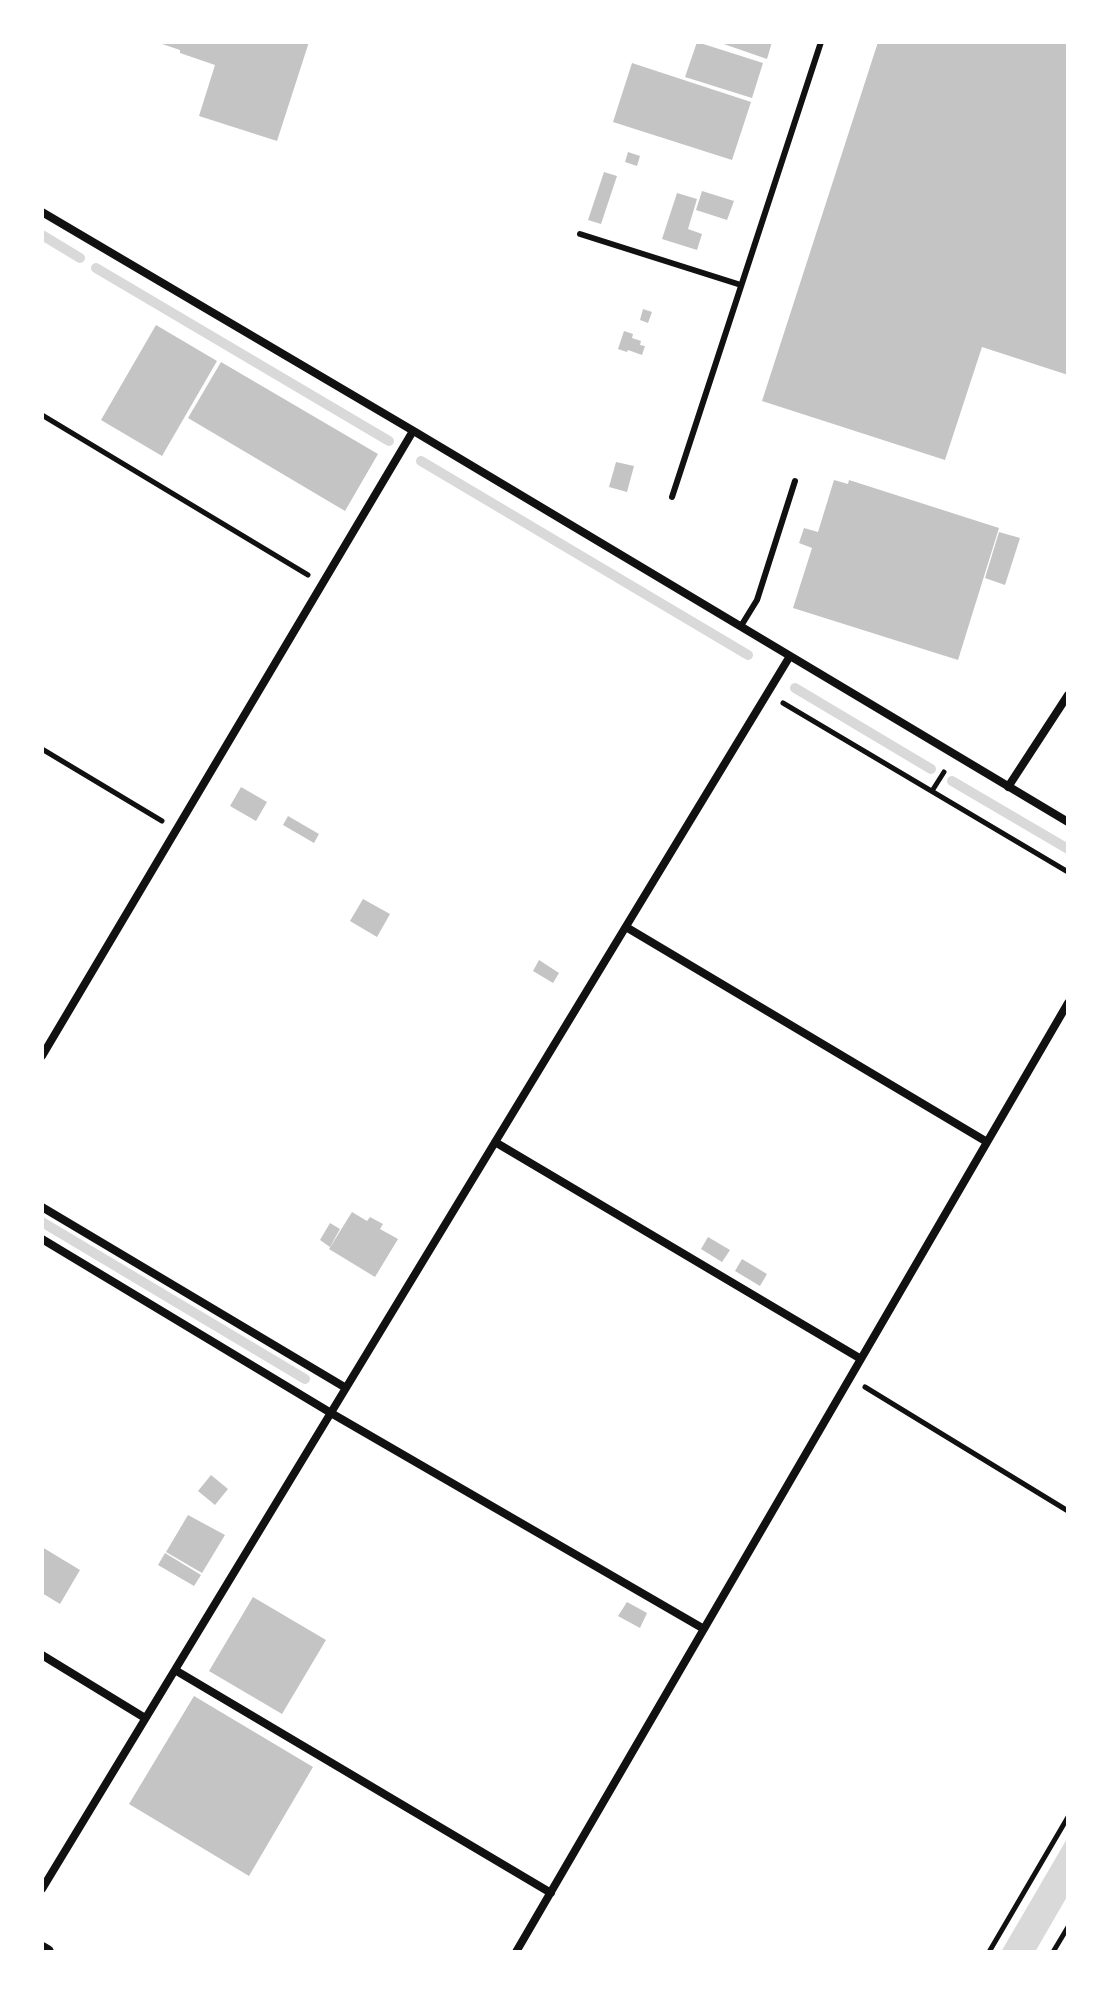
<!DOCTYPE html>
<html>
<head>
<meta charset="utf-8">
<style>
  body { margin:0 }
  #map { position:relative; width:1110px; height:1994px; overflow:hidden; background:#fff; font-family:Georgia,serif }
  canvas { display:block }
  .frame { position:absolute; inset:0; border:44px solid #fff; pointer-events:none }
</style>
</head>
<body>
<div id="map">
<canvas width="1110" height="1994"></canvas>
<div class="frame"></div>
</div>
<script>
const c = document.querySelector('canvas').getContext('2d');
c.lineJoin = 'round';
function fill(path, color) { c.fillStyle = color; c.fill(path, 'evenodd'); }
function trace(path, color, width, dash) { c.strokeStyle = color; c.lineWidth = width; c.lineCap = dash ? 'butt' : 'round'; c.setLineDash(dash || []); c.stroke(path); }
const water = new Path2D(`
  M1068 1837V1895L1035 1952H1001Z`);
const stream = new Path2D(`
  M42 235 80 258
  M96 268 389 441
  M421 461 748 655
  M795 688 931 769
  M952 781 1068 849
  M42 1222 305 1379`);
const building = new Path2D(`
  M156 42H309L277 141 199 116 215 65 180 53V50Z
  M697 42 763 63 752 98 685 77Z
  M718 42H772L767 59Z
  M878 42H1068V375L982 347 945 460 762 401Z
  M632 63 751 102 732 160 613 122Z
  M628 152 640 156 637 166 625 162Z
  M604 172 617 176 601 224 588 220Z
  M702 191 734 201 727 220 696 210Z
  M677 193 697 199 688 229 702 234 697 250 662 239Z
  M643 309 652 312 648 323 640 320Z
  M156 325 217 361 162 456 101 420Z
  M624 331 633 334 632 338 641 341 640 345 645 346 642 355 628 350 627 352 618 349Z
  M221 362 378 454 345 511 188 418Z
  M616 462 634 466 627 492 609 487Z
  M834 480 848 484 849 480 999 528 958 660 793 608 812 548 799 543 804 528 818 532Z
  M999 532 1020 538 1005 585 985 578Z
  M241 787 267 802 256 821 230 806Z
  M288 816 319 834 314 843 283 825Z
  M363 899 390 914 377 937 350 921Z
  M539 960 559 973 553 983 533 971Z
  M352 1212 367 1221 370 1217 383 1224 380 1229 398 1239 375 1277 329 1249Z
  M330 1223 340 1229 330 1247 320 1240Z
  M708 1237 730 1250 722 1262 701 1249Z
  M742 1259 767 1274 760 1286 735 1271Z
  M211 1475 228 1489 215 1505 198 1491Z
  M188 1515 225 1535 202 1573 166 1552Z
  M42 1547 80 1570 60 1604 42 1593Z
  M165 1553 201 1575 194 1586 158 1565Z
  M253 1597 326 1640 282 1714 209 1671Z
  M627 1602 647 1613 640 1628 618 1616Z
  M194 1696 313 1767 249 1876 129 1804Z`);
const path = new Path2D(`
  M42 415 308 575
  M783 703 1068 872
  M42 749 162 821
  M932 791 944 772
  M865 1387 1068 1511
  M989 1952 1068 1817
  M1053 1952 1068 1927`);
const service = new Path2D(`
  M580 234 741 285
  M672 497 821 42
  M741 626 757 600 795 481`);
const minor = new Path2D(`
  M42 212 417 433 1068 822
  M1008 787 1068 695
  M626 927 987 1142
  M42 1056 413 431
  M495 1142 861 1359
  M42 1207 346 1388
  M42 1239 331 1413 704 1629
  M42 1655 145 1718
  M175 1670 551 1893
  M42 1889 790 656
  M516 1952 1068 1003`);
const tertiary = new Path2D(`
  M42 1949 47 1952`);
fill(water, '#d9d9d9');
trace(stream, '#d9d9d9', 10);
fill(building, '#c4c4c4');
trace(path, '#111', 5);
trace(service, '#111', 6);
trace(minor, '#111', 8);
trace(tertiary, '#111', 14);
</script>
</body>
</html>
